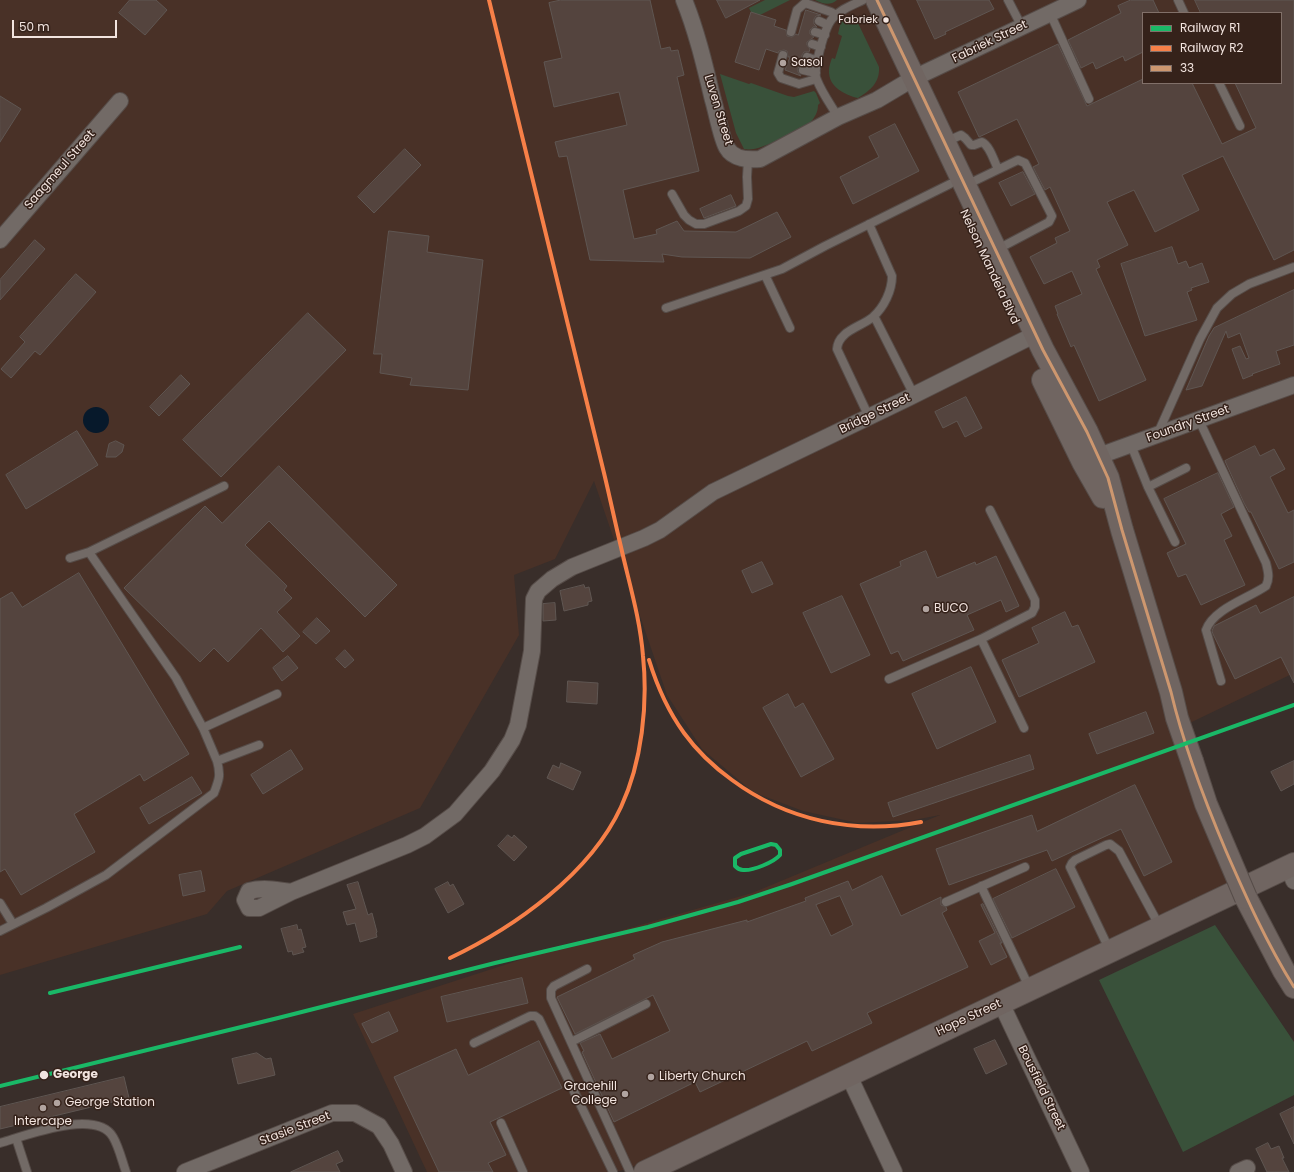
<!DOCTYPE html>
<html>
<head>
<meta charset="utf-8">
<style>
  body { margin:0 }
  #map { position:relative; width:1294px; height:1172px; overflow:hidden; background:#392e2a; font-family:Poppins,sans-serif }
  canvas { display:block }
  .legend { position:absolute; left:1142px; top:12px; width:140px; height:72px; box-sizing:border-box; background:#35221a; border:1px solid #817069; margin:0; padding:5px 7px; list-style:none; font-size:12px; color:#f2e4df }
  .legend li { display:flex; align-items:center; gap:8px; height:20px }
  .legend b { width:20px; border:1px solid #817069 }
  .scale { position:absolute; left:12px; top:20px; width:105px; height:18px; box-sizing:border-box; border:2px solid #f2e4df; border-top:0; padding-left:5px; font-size:12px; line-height:14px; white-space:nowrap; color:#f2e4df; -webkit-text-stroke:3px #35221a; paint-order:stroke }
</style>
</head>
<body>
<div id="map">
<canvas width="1294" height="1172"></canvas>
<ul class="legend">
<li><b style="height:5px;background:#1ab867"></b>Railway R1</li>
<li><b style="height:5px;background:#f78048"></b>Railway R2</li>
<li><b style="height:5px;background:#cd976f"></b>33</li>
</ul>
<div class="scale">50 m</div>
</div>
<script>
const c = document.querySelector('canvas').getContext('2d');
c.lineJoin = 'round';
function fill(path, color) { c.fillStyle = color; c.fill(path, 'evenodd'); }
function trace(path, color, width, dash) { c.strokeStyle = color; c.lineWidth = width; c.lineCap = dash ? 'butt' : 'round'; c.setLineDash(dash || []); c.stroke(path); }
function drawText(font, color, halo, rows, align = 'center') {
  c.font = font + ' Poppins,sans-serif'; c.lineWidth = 3; c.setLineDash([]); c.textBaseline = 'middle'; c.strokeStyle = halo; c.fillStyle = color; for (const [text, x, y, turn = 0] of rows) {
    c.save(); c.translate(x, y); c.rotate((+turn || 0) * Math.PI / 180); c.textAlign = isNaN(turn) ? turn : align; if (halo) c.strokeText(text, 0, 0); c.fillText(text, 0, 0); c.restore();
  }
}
const built = new Path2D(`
  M0 0H1294V673L1173 731 1231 885 668 1151 630 1168 616 1172H427L353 1014 532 956 752 893 940 815 914 820 858 823 803 811 753 792 702 749 667 695 594 481 555 559 514 575 519 635 420 808 227 891 207 914 0 975ZM1143 13H1281V83H1143Z`);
const green = new Path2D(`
  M765 0H790L760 15 751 12 749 8Z
  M815 0H837C830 6 823 4 815 0Z
  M845 19H851L857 21 879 67C880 82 871 90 858 98 845 95 828 87 829 70 829 66 831 61 832 58L835 59 842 36 838 34 841 21Z
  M720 74 749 84 751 83 788 96 794 97 814 91 816 93 820 103 818 105C818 112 815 117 810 123 794 131 760 153 744 149L736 133Z
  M1215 925 1294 1042V1095L1183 1152 1099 980Z`);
const water = new Path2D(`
  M83 420a13 13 0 1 1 26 0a13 13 0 1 1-26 0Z`);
const building = new Path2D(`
  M130 0H156L167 10 145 35 119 13Z
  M561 0H650L661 49 670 47 671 51 678 50 684 75 677 77 699 171 623 190 634 239 657 234 656 230 677 221 684 231 736 232 777 212 791 237 750 258 682 257 662 254 664 262 590 260 567 156 559 157 555 142 627 125 619 92 554 107 544 62 562 58 549 3Z
  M717 0H760L726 18Z
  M917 0H989L994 9 945 32 946 34 935 39Z
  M1131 0H1153L1159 13H1143V52L1125 61 1123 56 1096 69 1093 62 1081 68 1068 40 1121 13 1118 6Z
  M1195 0H1294V250L1274 260 1223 156 1182 175 1199 210 1155 232 1134 190 1107 202 1128 245 1097 260 1100 267 1096 269 1146 380 1099 401 1074 345 1071 347 1057 314H1058L1055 306 1082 294 1072 271 1044 284 1030 257 1057 243 1055 238 1070 231 1050 187 1045 190 1033 167 1039 164 1017 119 979 137 958 92 1058 44 1087 106 1143 79V83H1192L1222 144 1256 128 1235 83H1281V13H1201Z
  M806 10 821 15 816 16 814 19V24L817 27H813L810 30V34L814 37 807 42V45L810 49 809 52H804L802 55V60L805 62V65H801L798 68V72L801 76 785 70 790 57H788L787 51 784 50 779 51 778 53 766 49 759 70 735 62 751 12 776 20 774 26 786 30 787 36 792 37 796 34 798 35Z
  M0 96 21 109 0 142Z
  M895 124 919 171 853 204 840 177 879 157 869 137Z
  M405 149 421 165 374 213 358 197Z
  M1023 172 1035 194 1011 206 999 183Z
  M731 195 736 206 704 218 700 209Z
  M389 231 429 236 427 252 483 260 468 390 410 385 412 378 380 373 382 354H374Z
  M35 240 45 249 0 300V280Z
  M1172 247 1178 264 1186 261 1189 268 1202 263 1209 282 1191 288 1192 290 1187 292 1197 320 1145 336 1121 264Z
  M76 274 96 292 40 355 35 351 11 378 1 369 25 342 20 337Z
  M1294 290V345L1276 351 1280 364 1252 374 1253 375 1243 379 1232 349 1240 346 1246 359 1249 358 1240 333 1228 338 1226 331 1202 386 1186 390 1209 336 1214 328Z
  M308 313 346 350 221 477 183 440Z
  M181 375 190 384 159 416 150 407Z
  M966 397 982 428 965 437 957 421 943 428 935 412Z
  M77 431 98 465 26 509 6 475Z
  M116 441 124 445 122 452 116 457H106L109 444Z
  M1255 446 1260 456 1274 449 1285 469 1270 477 1288 513 1294 510V562L1279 569 1251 512H1249L1244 503 1225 461Z
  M279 466 397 585 365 617 269 521 245 545 287 586 284 590 292 598 277 612 300 636 283 652 261 628 228 662 214 648 200 662 124 588 205 506 222 523Z
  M1218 473 1234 507 1221 514 1232 536 1224 540 1245 585 1201 605 1186 574 1178 577 1167 553 1186 544 1164 499Z
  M926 551 937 578 975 562 976 565 996 556 1019 606 1006 612 1001 600 967 615 974 630 903 661 898 651 891 654 860 584 901 566 900 562Z
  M762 562 773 584 752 593 742 571Z
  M79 573 189 754 144 781 140 774 74 814 95 852 21 895 5 869 0 872V599L12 592 22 607Z
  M584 585 585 588 589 587 592 601 588 602V605L564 611 560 591Z
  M842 596 870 655 831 673 803 613Z
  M1294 597V683L1281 657 1235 679 1213 634 1212 631 1214 626 1256 605 1260 613Z
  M555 603 556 620 543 621V604Z
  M1065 612 1072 627 1078 625 1095 662 1019 697 1002 660 1039 643 1032 628Z
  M317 618 330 631 316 644 303 632Z
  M345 650 354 660 345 668 336 659Z
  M288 656 298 668 282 681 273 668Z
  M971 667 996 722 937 749 912 694Z
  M568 681 598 683 597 704 567 702Z
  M788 694 795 708 803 703 834 759 801 777 763 708Z
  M1146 712 1154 733 1097 754 1089 734Z
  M291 750 303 769 263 794 251 775Z
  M1030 755 1034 769 893 817 888 803Z
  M1294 761V784L1281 791 1271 772Z
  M561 763 581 772 573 790 547 778 553 765 559 768Z
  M192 777 202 793 149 824 140 808Z
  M1135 785 1172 862 1144 876 1121 829 1052 861 1047 850 949 885 936 849 1032 815 1037 831Z
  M508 835 512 838 514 835 527 847 514 861 498 846Z
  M1056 869 1075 907 1012 938 993 899Z
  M201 871 205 891 183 896 179 875Z
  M882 876 901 916 941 897V905L946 907 947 910 942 913 968 967 867 1013 872 1023 812 1051 807 1041 700 1092 695 1082 614 1122 582 1052 584 1051 580 1043 600 1034 612 1059 670 1031 653 995 575 1034 557 997 635 959 633 955 662 942 747 920V922L806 901 805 898 848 881 852 890ZM840 896 853 925 831 936 816 905Z
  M358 882 368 915 372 913 377 932 376 933 377 937 360 942 355 923 347 925 343 912 356 909 347 885Z
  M448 882 450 886 453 884 464 904 448 913 435 889Z
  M983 904 1002 943H1000L1007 957 991 965 979 941 995 933 981 905Z
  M297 925 298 930 301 929 306 947 302 948 304 952 293 955 292 951 288 952 281 929Z
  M522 978 528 1003 447 1022 441 997Z
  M389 1012 398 1031 372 1043 362 1024Z
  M995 1040 1007 1064 986 1074 974 1049Z
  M539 1041 562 1088 490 1122 506 1155 488 1163 493 1172H439L394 1077 456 1049 468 1075Z
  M257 1053 266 1059 271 1058 275 1075 238 1084 232 1059Z
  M124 1077 129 1098 0 1129V1107Z
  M1294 1107V1144L1280 1114Z
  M1268 1143 1271 1149 1279 1146 1284 1158H1282L1289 1172H1267L1256 1149Z
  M338 1151 343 1161 336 1164 340 1172H291Z`);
const lane = new Path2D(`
  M1008 0 1022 27
  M1178 0 1184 13
  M1050 13 1089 99
  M819 21 828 25
  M791 32 797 10 805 3 831 12 836 15
  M815 32 825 35
  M812 44 821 47
  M783 55 778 73 781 78 799 84 816 79
  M807 57 817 61
  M803 70 816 73
  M1219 83 1240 126
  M838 117C831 105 822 93 817 80 812 71 825 27 832 19 840 9 853 5 863 0
  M945 142 961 135 965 138 971 145H974L982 142C990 146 994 161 998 169
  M966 185 1018 160 1025 163 1052 216 1049 222 996 250
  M672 194 684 215 689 220 696 224H704L739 211 746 206 748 199 747 177 748 160
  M765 275 790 328
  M666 308 782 269 825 246 950 184
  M874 316 914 395
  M869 417 837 349C838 331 861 327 873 317 884 307 892 291 892 276L869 224
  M1199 420 1266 563C1268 571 1270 578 1266 586 1249 598 1213 609 1206 630L1221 681
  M1158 433 1200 339 1217 308 1232 294 1249 284 1294 267
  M1131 445 1148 487 1175 542
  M1148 487 1186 468
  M990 510 1035 600V607L1032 613 981 639 1024 728
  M89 552 224 486
  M70 558 89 552 93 558 176 678 203 728 217 761 259 745
  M889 679 981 639
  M203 728 277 694
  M981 886 1030 989
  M946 902 1025 867
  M0 903 13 924
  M0 931 46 908 106 875 214 793C219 780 221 775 217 761
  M1110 951 1070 867 1072 863 1075 860 1106 845 1110 844 1119 851 1160 927
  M587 969 554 986 551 990V998L630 1172
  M571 1042 646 1004
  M474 1043 530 1016H535L539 1019 613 1172
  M501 1123 523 1172
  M16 1138 27 1172
  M0 1143C25 1136 96 1108 113 1137 119 1147 122 1161 126 1172`);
const street = new Path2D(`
  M684 0C697 32 705 67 713 100 717 113 721 138 727 148 733 159 749 160 760 159L838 117 877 100 914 78 1078 0
  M0 240 120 101
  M1088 460 1294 385
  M1288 867 1294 881
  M291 892C278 890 263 887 249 891L245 900 249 908H259L291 892 407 845 425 836 455 814 492 771 512 740 518 725 532 651 534 599 538 591 552 579 572 567 644 538 660 530 713 492 908 398 1036 334
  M1001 1003 1081 1172
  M849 1076 894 1172
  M185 1172 332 1113H355L379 1126 391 1144 404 1172
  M1238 1172 1247 1168`);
const secondary = new Path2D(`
  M877 0 1043 350 1087 432 1108 478 1122 530 1171 692 1177 718 1192 761
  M1043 380 1083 462 1103 497
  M1246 898 1284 971 1294 987
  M645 1172 1294 864`);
const secondaryBridge = new Path2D(`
  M1192 761 1206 804 1246 898`);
const bus1 = new Path2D(`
  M877 0 1043 350 1087 432 1108 478 1122 530 1171 692C1184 747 1204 799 1226 851 1246 897 1267 944 1294 987`);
const rail1 = new Path2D(`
  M771 844 776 845 780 850V855C774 862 753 871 743 870 740 870 737 868 735 866V858L741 854Z
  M50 993 240 947
  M0 1086 278 1018 495 963 648 927 738 902 792 884 1294 705`);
const rail2 = new Path2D(`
  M649 660C657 686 668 711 684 733 697 751 714 767 732 780 786 820 854 835 921 822
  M450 958C515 927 590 874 621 807 642 762 648 704 643 656 640 618 629 583 621 547 615 522 610 498 604 473L489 0`);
const markers = [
  [886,20,3.5,"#f2e4df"],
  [783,63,4,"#b1a4a0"],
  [926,609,4,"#b1a4a0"],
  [44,1075,5,"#f2e4df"],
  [651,1077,4,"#b1a4a0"],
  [625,1094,4,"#b1a4a0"],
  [57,1103,4,"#b1a4a0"],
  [43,1108,4,"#b1a4a0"]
];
const busNames = [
  ["Fabriek",878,20]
];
const streetNames = [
  ["Fabriek Street",990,42,-26],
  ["Luven Street",718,110,73],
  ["Saagmeul Street",60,170,-49],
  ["Nelson Mandela Blvd",989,267,65],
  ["Bridge Street",875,414,-26],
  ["Foundry Street",1188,424,-20],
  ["Hope Street",969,1018,-25],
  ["Bousfield Street",1041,1088,64],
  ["Stasie Street",295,1129,-21]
];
const poiNames = [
  ["Sasol",791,63],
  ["BUCO",934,609],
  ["Liberty Church",659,1077],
  ["Gracehill",617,1087,"right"],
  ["College",617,1101,"right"],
  ["George Station",65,1103],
  ["Intercape",43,1122,"center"]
];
const stopNames = [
  ["George",53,1075]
];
fill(built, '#493127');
fill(green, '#39513a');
fill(water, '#07192b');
fill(building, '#54443e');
trace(building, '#5f5652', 1);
trace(lane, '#564c48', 10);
trace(street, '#564c48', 18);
trace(secondary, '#564c48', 24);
trace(lane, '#726a66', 8);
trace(street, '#726a66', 16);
trace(secondary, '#706561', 22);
trace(secondaryBridge, '#564c48', 24, []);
trace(secondaryBridge, '#706561', 22);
trace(bus1, '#cd976f', 3);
trace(rail1, '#1ab867', 4);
trace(rail2, '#f78048', 4);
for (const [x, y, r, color] of markers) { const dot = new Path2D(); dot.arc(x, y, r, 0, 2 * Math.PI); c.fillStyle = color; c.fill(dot); trace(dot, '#35221a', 1.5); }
drawText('11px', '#f2e4df', '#35221a', busNames, 'right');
drawText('12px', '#f2e4df', '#35221a', streetNames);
drawText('12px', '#f2e4df', '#35221a', poiNames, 'left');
drawText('bold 12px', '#f2e4df', '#35221a', stopNames, 'left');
</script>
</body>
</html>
